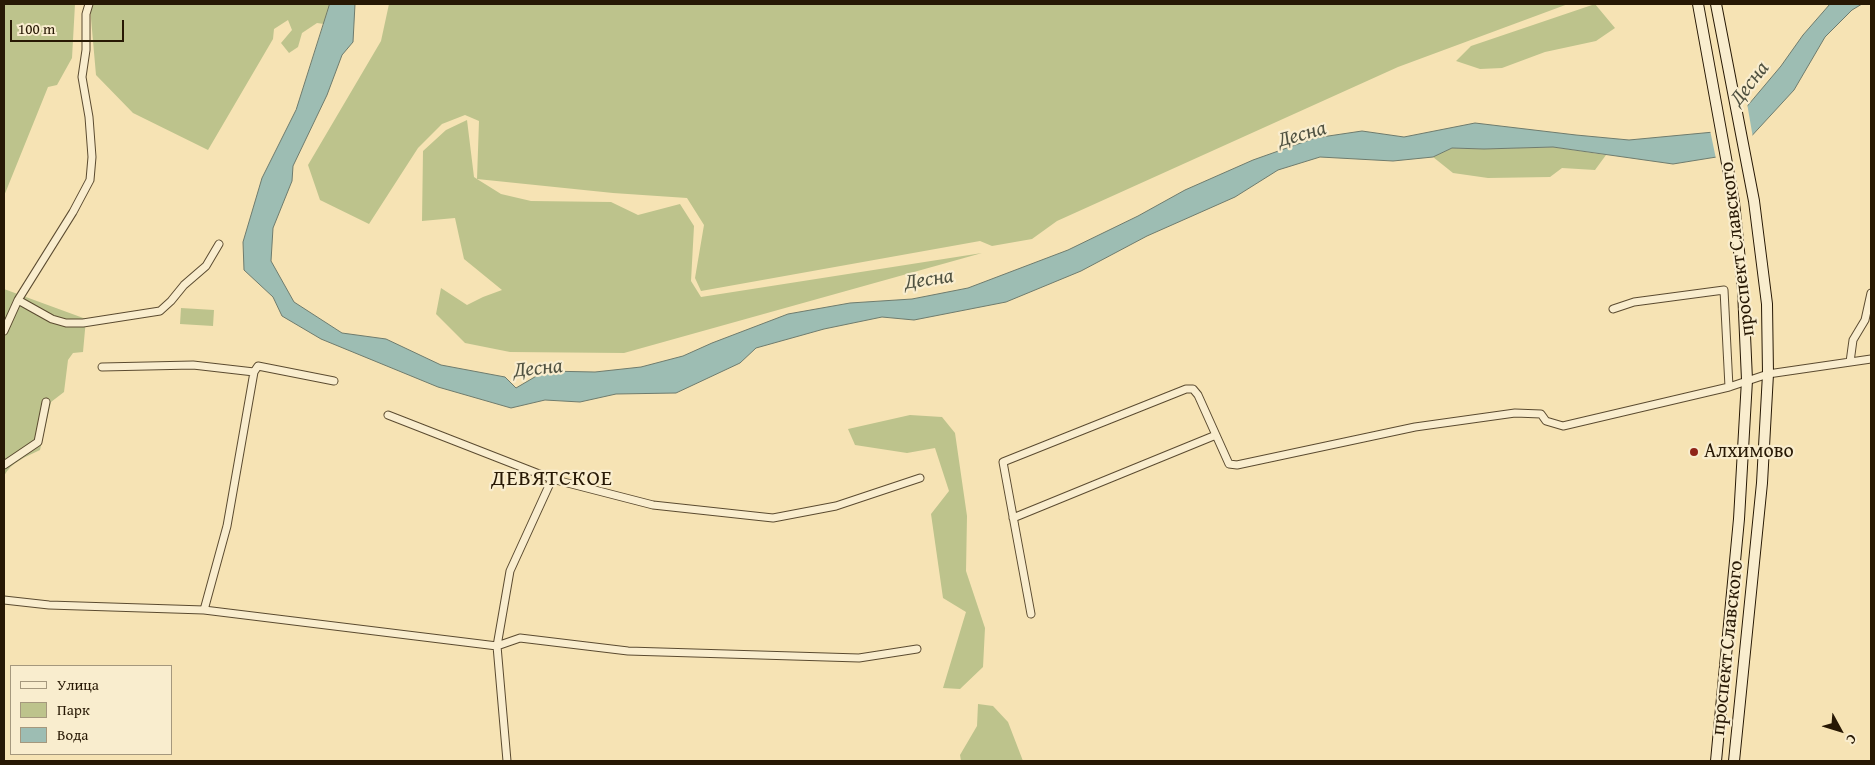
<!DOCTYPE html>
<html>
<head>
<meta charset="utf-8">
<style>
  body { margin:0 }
  #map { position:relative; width:1875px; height:765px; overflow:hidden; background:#f6e3b4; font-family:"Gentium Book Plus",serif }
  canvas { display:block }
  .frame { position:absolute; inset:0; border:5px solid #271804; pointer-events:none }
  .legend { position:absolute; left:10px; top:665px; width:162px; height:90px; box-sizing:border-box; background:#f9edce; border:1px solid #a5987d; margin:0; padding:6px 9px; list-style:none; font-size:15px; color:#271804 }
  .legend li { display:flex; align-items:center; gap:10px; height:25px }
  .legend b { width:25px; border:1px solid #a5987d }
  .north { position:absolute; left:1815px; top:705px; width:50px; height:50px; -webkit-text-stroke:4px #f9edce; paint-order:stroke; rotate:129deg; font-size:14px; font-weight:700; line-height:20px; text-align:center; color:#271804 }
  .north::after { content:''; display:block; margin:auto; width:18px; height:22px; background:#271804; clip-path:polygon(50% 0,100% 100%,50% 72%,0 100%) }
  .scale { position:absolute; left:10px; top:20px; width:114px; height:22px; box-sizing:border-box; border:2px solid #271804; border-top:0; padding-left:6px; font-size:15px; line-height:18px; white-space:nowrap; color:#271804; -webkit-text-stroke:4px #f9edce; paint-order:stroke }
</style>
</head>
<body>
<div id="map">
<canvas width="1875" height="765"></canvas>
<div class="frame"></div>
<ul class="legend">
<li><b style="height:6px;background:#f9edce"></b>Улица</li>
<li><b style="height:14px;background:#bdc38c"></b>Парк</li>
<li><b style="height:14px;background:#9dbdb3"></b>Вода</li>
</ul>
<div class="north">С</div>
<div class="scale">100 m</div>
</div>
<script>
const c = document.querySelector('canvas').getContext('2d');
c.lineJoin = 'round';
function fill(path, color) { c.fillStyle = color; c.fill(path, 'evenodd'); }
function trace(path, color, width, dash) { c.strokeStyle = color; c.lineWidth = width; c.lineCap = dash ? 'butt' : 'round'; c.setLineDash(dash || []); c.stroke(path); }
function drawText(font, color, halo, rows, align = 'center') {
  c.font = font + ' "Gentium Book Plus",serif'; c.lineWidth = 4.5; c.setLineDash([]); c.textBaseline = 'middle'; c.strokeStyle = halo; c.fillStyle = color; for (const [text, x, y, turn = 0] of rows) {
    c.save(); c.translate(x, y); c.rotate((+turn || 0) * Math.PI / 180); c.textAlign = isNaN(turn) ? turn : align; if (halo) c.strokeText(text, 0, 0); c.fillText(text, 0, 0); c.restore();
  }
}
const green = new Path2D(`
  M4 4H75L72 58 57 85 48 87 4 196Z
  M93 4H330L324 24 317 23 302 33 298 47 289 53 281 43 292 30 288 20 274 29 273 39 208 150 133 113 96 75 90 7Z
  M389 4H1568L1398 67 1057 221 1032 239 992 246 980 241 701 291 695 278 704 225 687 198 613 193 477 179 501 194 531 201 611 202 638 215 680 204 694 226 691 281 701 297 982 253 624 353 510 352 465 343 436 314 441 288 467 305 483 297 502 290 464 259 455 218 422 221 423 151 446 130 467 120 474 177 477 179 479 121 465 115 442 124 418 148 369 224 320 200 308 165 381 41Z
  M1595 4 1615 28 1596 41 1545 52 1502 68 1480 69 1456 61 1471 46Z
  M1553 147 1606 155 1595 170 1562 168 1550 177 1488 178 1453 173 1433 157 1452 148 1484 149Z
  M4 289 86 319 83 352 73 353 68 360 64 392 51 402 40 450C26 457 11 462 4 476Z
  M181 308 214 310 213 326 180 324Z
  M910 415 942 417 955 433 967 516 966 571 985 628 983 667 960 689 943 688 966 612 943 598 931 514 949 491 935 448 907 453 855 445 848 429Z
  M978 704 993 706 1008 722 1023 761H961L960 755 977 726Z`);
const water = new Path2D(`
  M330 4H355L353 42 342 55 327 95 293 166 292 181 273 228 271 261 294 302 342 333 386 339 441 365 505 377 516 388 545 371 595 372 641 367 683 356 712 343 788 314 850 303 912 299 968 288 1068 250 1138 216 1185 190 1253 160 1315 138 1362 131 1404 137 1475 123 1576 135 1629 140 1714 132 1744 110 1781 66 1803 35 1830 4H1862L1852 10 1825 37 1794 90 1735 154 1673 164 1553 147 1484 149 1452 148 1433 157 1393 161 1320 157 1278 170 1235 197 1147 236 1081 271 1006 302 914 320 882 317 824 329 756 348 740 363 676 393 616 394 580 402 545 400 511 408 438 387 321 339 282 316 273 297 244 270 243 242 262 178 296 110Z`);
const pier = new Path2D(`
  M1747 103 1753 138 1736 156 1716 159 1710 130 1713 129 1742 108Z`);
const street = new Path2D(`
  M18 300 52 319 66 323H83L160 311 171 301 184 285 206 266 219 244
  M1613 309 1634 302 1724 290 1729 387
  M4 331 18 300 73 212 90 180 92 157 89 117 82 77 86 50V14L89 4
  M1850 362 1853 340 1865 320 1871 293
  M102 367 193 365 254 372 227 526 204 610 497 646 520 638 628 651 859 658 917 649
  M254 372 258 366 334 381
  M388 415 552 479 653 505 773 518 836 506 920 478
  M4 465 38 442 46 402
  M1013 518 1216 435
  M4 600 49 605 204 610
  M1031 614 1003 462 1186 389H1193L1198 395 1229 464 1237 465 1415 427 1515 413 1541 414 1546 421 1563 426 1729 387 1768 374 1871 359
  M507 761 497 646 510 571 552 479`);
const secondary = new Path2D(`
  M1698 4 1734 202 1743 290 1747 380 1739 519 1716 761
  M1716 4 1754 201 1767 304 1768 374 1762 483 1734 761`);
const markers = [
  [1694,452,5,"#8f2418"]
];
const streetNames = [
  ["проспект Славского",1738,249,-97],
  ["проспект Славского",1728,648,-84]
];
const poiNames = [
  ["Алхимово",1704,452]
];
const waterNames = [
  ["Десна",1750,84,-52],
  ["Десна",1302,135,-16],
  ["Десна",929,280,-8],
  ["Десна",538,369,-6]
];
const quarterNames = [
  ["ДЕВЯТСКОЕ",552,479]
];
fill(green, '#bdc38c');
fill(water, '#9dbdb3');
trace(water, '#6e7b6d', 1);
fill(pier, '#f6e3b4');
trace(street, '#5b4b30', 9);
trace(secondary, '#271804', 12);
trace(street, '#f9edce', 7);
trace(secondary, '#f9edce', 10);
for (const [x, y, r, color] of markers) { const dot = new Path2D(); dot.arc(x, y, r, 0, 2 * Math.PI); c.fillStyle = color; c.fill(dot); trace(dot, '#f9edce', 2); }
drawText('20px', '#271804', '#f9edce', streetNames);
drawText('20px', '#271804', '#f9edce', poiNames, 'left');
drawText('italic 21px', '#505241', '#f9edce', waterNames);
c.letterSpacing = '1px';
drawText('22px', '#271804', '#f9edce', quarterNames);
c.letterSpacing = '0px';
</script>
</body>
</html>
